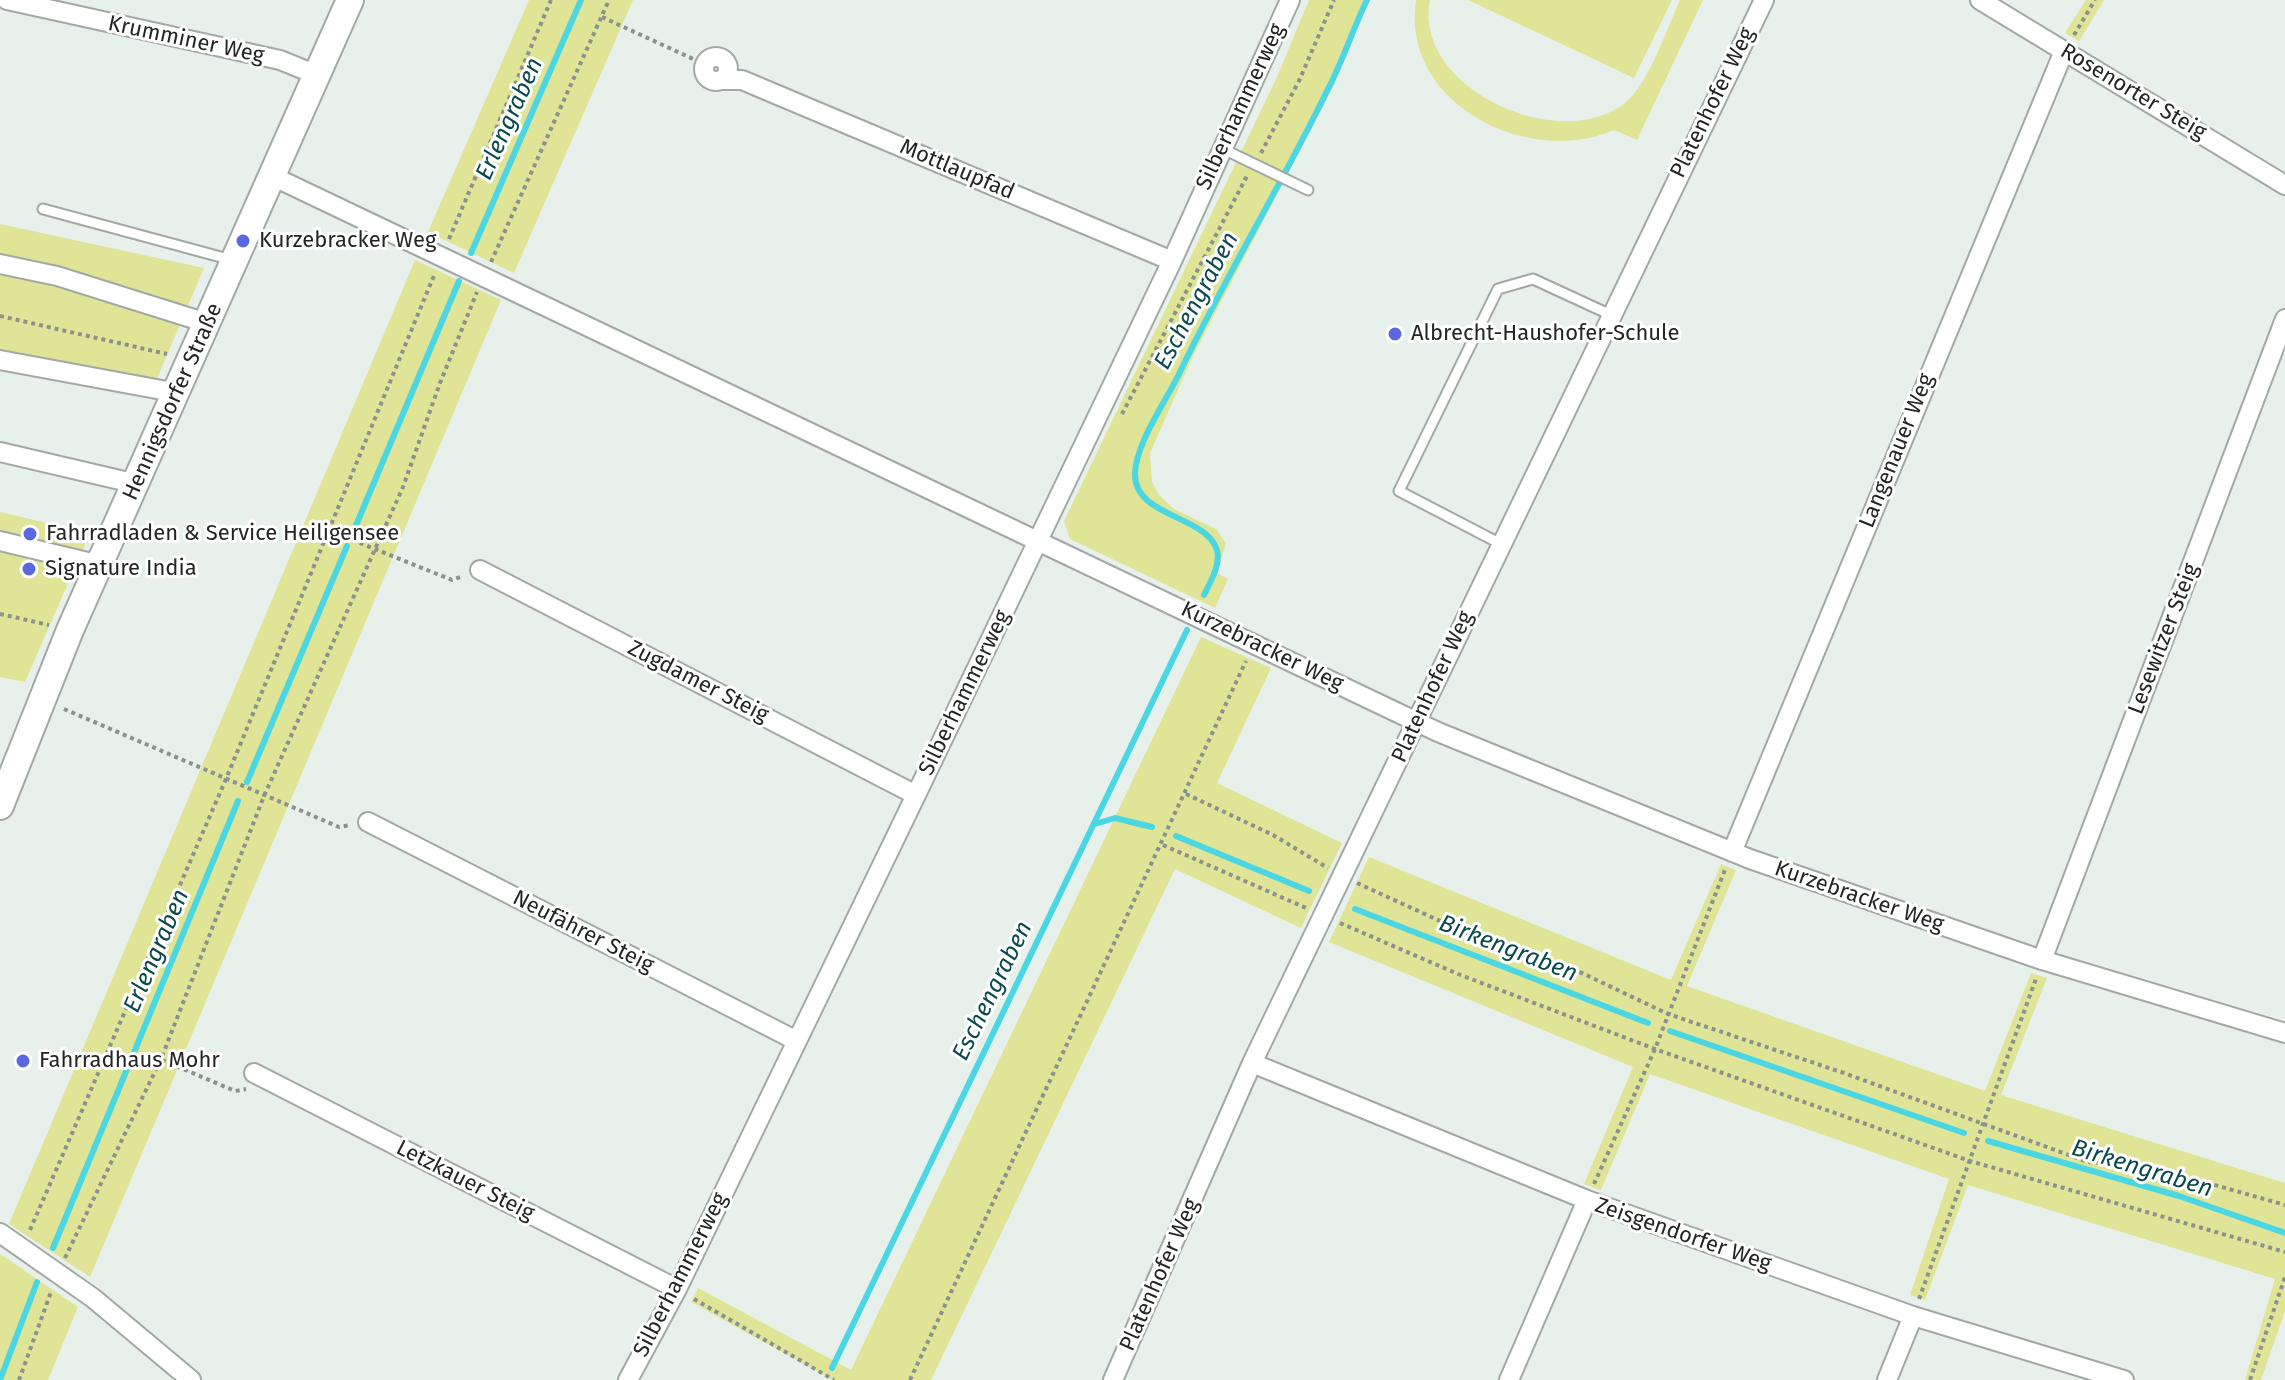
<!DOCTYPE html>
<html>
<head>
<meta charset="utf-8">
<style>
  body { margin:0 }
  canvas { display:block; background:#e8f0eb }
</style>
</head>
<body>
<canvas width="2285" height="1380"></canvas>
<script>
const c = document.querySelector('canvas').getContext('2d');
c.lineJoin = 'round';
function fill(path, color) { c.fillStyle = color; c.fill(path, 'evenodd'); }
function trace(path, color, width, dash) { c.strokeStyle = color; c.lineWidth = width; c.lineCap = dash ? 'butt' : 'round'; c.setLineDash(dash || []); c.stroke(path); }
function drawText(font, color, halo, rows, align = 'center') {
  c.font = font + ' "Fira Sans",sans-serif'; c.lineWidth = 6; c.setLineDash([]); c.textBaseline = 'middle'; c.strokeStyle = halo; c.fillStyle = color; for (const [text, x, y, turn = 0] of rows) {
    c.save(); c.translate(x, y); c.rotate((+turn || 0) * Math.PI / 180); c.textAlign = isNaN(turn) ? turn : align; if (halo) c.strokeText(text, 0, 0); c.fillText(text, 0, 0); c.restore();
  }
}
const green = new Path2D(`
  M529 0H633L514 273 428 232Z
  M1309 0H1369L1334 85 1193 356 1150 453 1152 482 1159 495 1174 509 1216 529 1226 543 1217 573 1228 579 1215 608 1070 539 1064 521 1277 77Z
  M1416 0H1430C1412 88 1561 156 1626 102 1649 83 1667 28 1680 0H1703L1637 140 1614 130C1528 168 1400 103 1416 0Z
  M1468 0H1672L1634 78Z
  M2086 0H2104L2079 41 2065 33Z
  M0 224 204 268 153 388 0 354Z
  M415 260 501 300 90 1277 9 1224Z
  M0 512 90 533 25 682 0 677Z
  M1201 637 1271 668 1217 783 1342 843 1301 928 1175 869 931 1380H833L691 1302 698 1288 851 1370Z
  M1369 857 1671 980 1721 864 1736 870 1687 986 1985 1091 2031 973 2047 978 2001 1095 2285 1183V1311L2261 1380H2245L2275 1279 1968 1185 1925 1300 1910 1295 1949 1179 1650 1074 1601 1190 1584 1184 1633 1067 1329 942Z
  M0 1254 78 1307 48 1380H0Z`);
const stream = new Path2D(`
  M471 253 581 0
  M354 530 459 281
  M1204 595C1210 582 1221 565 1217 550 1206 515 1134 517 1135 474 1135 445 1166 401 1179 374 1225 277 1281 186 1328 89 1343 60 1353 29 1367 0
  M247 782 347 546
  M1095 824 1115 818 1152 827
  M1176 836 1309 891
  M1355 909 1648 1023
  M1670 1031 1964 1133
  M1988 1141 2179 1196 2285 1233
  M53 1248 238 801
  M832 1368 1187 630
  M0 1380 37 1282`);
const path = new Path2D(`
  M602 17 704 64
  M2074 35 2095 0
  M1261 153 1299 81 1334 0
  M449 239 551 0
  M491 262 609 0
  M0 316 167 354
  M1122 414 1248 174
  M330 531 452 580 463 576
  M0 614 49 625
  M64 709 339 827 351 825
  M1186 794 1273 835 1328 868
  M1163 845 1306 908
  M1357 883 1475 937 1582 973 1668 1014 1841 1072 2088 1162 2173 1173 2285 1205
  M1340 923 1458 974 1655 1049 1970 1161 2285 1252
  M162 1060 235 1091 246 1089
  M1594 1184 1655 1049 1726 867
  M30 1230 226 779 435 273
  M65 1258 161 1059 264 796 403 487 440 383 477 292
  M694 1299 834 1380
  M1919 1299 2037 976
  M19 1380 51 1292
  M910 1380 1246 661
  M2250 1380 2285 1277`);
const lane = new Path2D(`
  M1221 148 1308 190
  M43 209 232 260
  M1501 544 1399 491 1498 289 1533 279 1611 315`);
const street = new Path2D(`
  M7 0 280 60 317 75
  M1980 0 2285 185
  M704 69a12 12 0 1 1 24 0a12 12 0 1 1-24 0Z
  M722 80H742L1172 261
  M272 176 1438 732 1750 859 2042 960 2285 1033
  M0 264 57 276 207 323
  M0 360 178 393
  M0 452 137 484
  M0 541 100 565
  M480 570 916 795
  M368 822 797 1041
  M1732 852 2064 51
  M2042 960 2285 319
  M1252 1063 1587 1200 1913 1316 2124 1380
  M254 1073 677 1289
  M0 1233 93 1298 191 1380
  M628 1380 677 1289 916 795 1172 261 1290 0
  M1113 1380 1252 1063 1764 0
  M1509 1380 1587 1200
  M1887 1380 1913 1316`);
const secondary = new Path2D(`
  M0 806 70 630 350 0`);
const markers = [
  [243,241,8,"#5968df"],
  [1395,334,8,"#5968df"],
  [30,534,8,"#5968df"],
  [29,569,8,"#5968df"],
  [23,1061,8,"#5968df"]
];
const streetNames = [
  ["Krumminer Weg",186,40,12],
  ["Rosenorter Steig",2133,92,31],
  ["Platenhofer Weg",1713,103,-64],
  ["Silberhammerweg",1241,107,-65],
  ["Mottlaupfad",957,170,23],
  ["Hennigsdorfer Straße",173,402,-66],
  ["Langenauer Weg",1897,451,-68],
  ["Lesewitzer Steig",2164,639,-69],
  ["Kurzebracker Weg",1262,647,26],
  ["Zugdamer Steig",698,682,27],
  ["Platenhofer Weg",1433,687,-65],
  ["Silberhammerweg",965,693,-64],
  ["Kurzebracker Weg",1859,897,19],
  ["Neufährer Steig",583,932,27],
  ["Letzkauer Steig",465,1181,27],
  ["Zeisgendorfer Weg",1683,1235,19],
  ["Silberhammerweg",681,1275,-63],
  ["Platenhofer Weg",1160,1275,-66]
];
const poiNames = [
  ["Kurzebracker Weg",259,241],
  ["Albrecht-Haushofer-Schule",1411,334],
  ["Fahrradladen & Service Heiligensee",46,534],
  ["Signature India",45,569],
  ["Fahrradhaus Mohr",39,1061]
];
const waterNames = [
  ["Erlengraben",510,119,-66],
  ["Eschengraben",1197,301,-62],
  ["Birkengraben",1508,949,21],
  ["Erlengraben",157,951,-67],
  ["Eschengraben",993,991,-64],
  ["Birkengraben",2142,1169,17]
];
fill(green, '#e0e496');
trace(stream, '#4bd6e3', 6);
trace(lane, '#a2a9a5', 13);
trace(street, '#a2a9a5', 22);
trace(secondary, '#a2a9a5', 30);
trace(path, '#8b918d', 4, [4, 4]);
trace(lane, '#fff', 9);
trace(street, '#fff', 18);
trace(secondary, '#fff', 26);
for (const [x, y, r, color] of markers) { const dot = new Path2D(); dot.arc(x, y, r, 0, 2 * Math.PI); c.fillStyle = color; c.fill(dot); trace(dot, '#fff', 3); }
drawText('22px', '#222523', '#fff', streetNames);
drawText('22px', '#222523', '#fff', poiNames, 'left');
drawText('italic 24px', '#0a494e', '#fff', waterNames);
</script>
</body>
</html>
